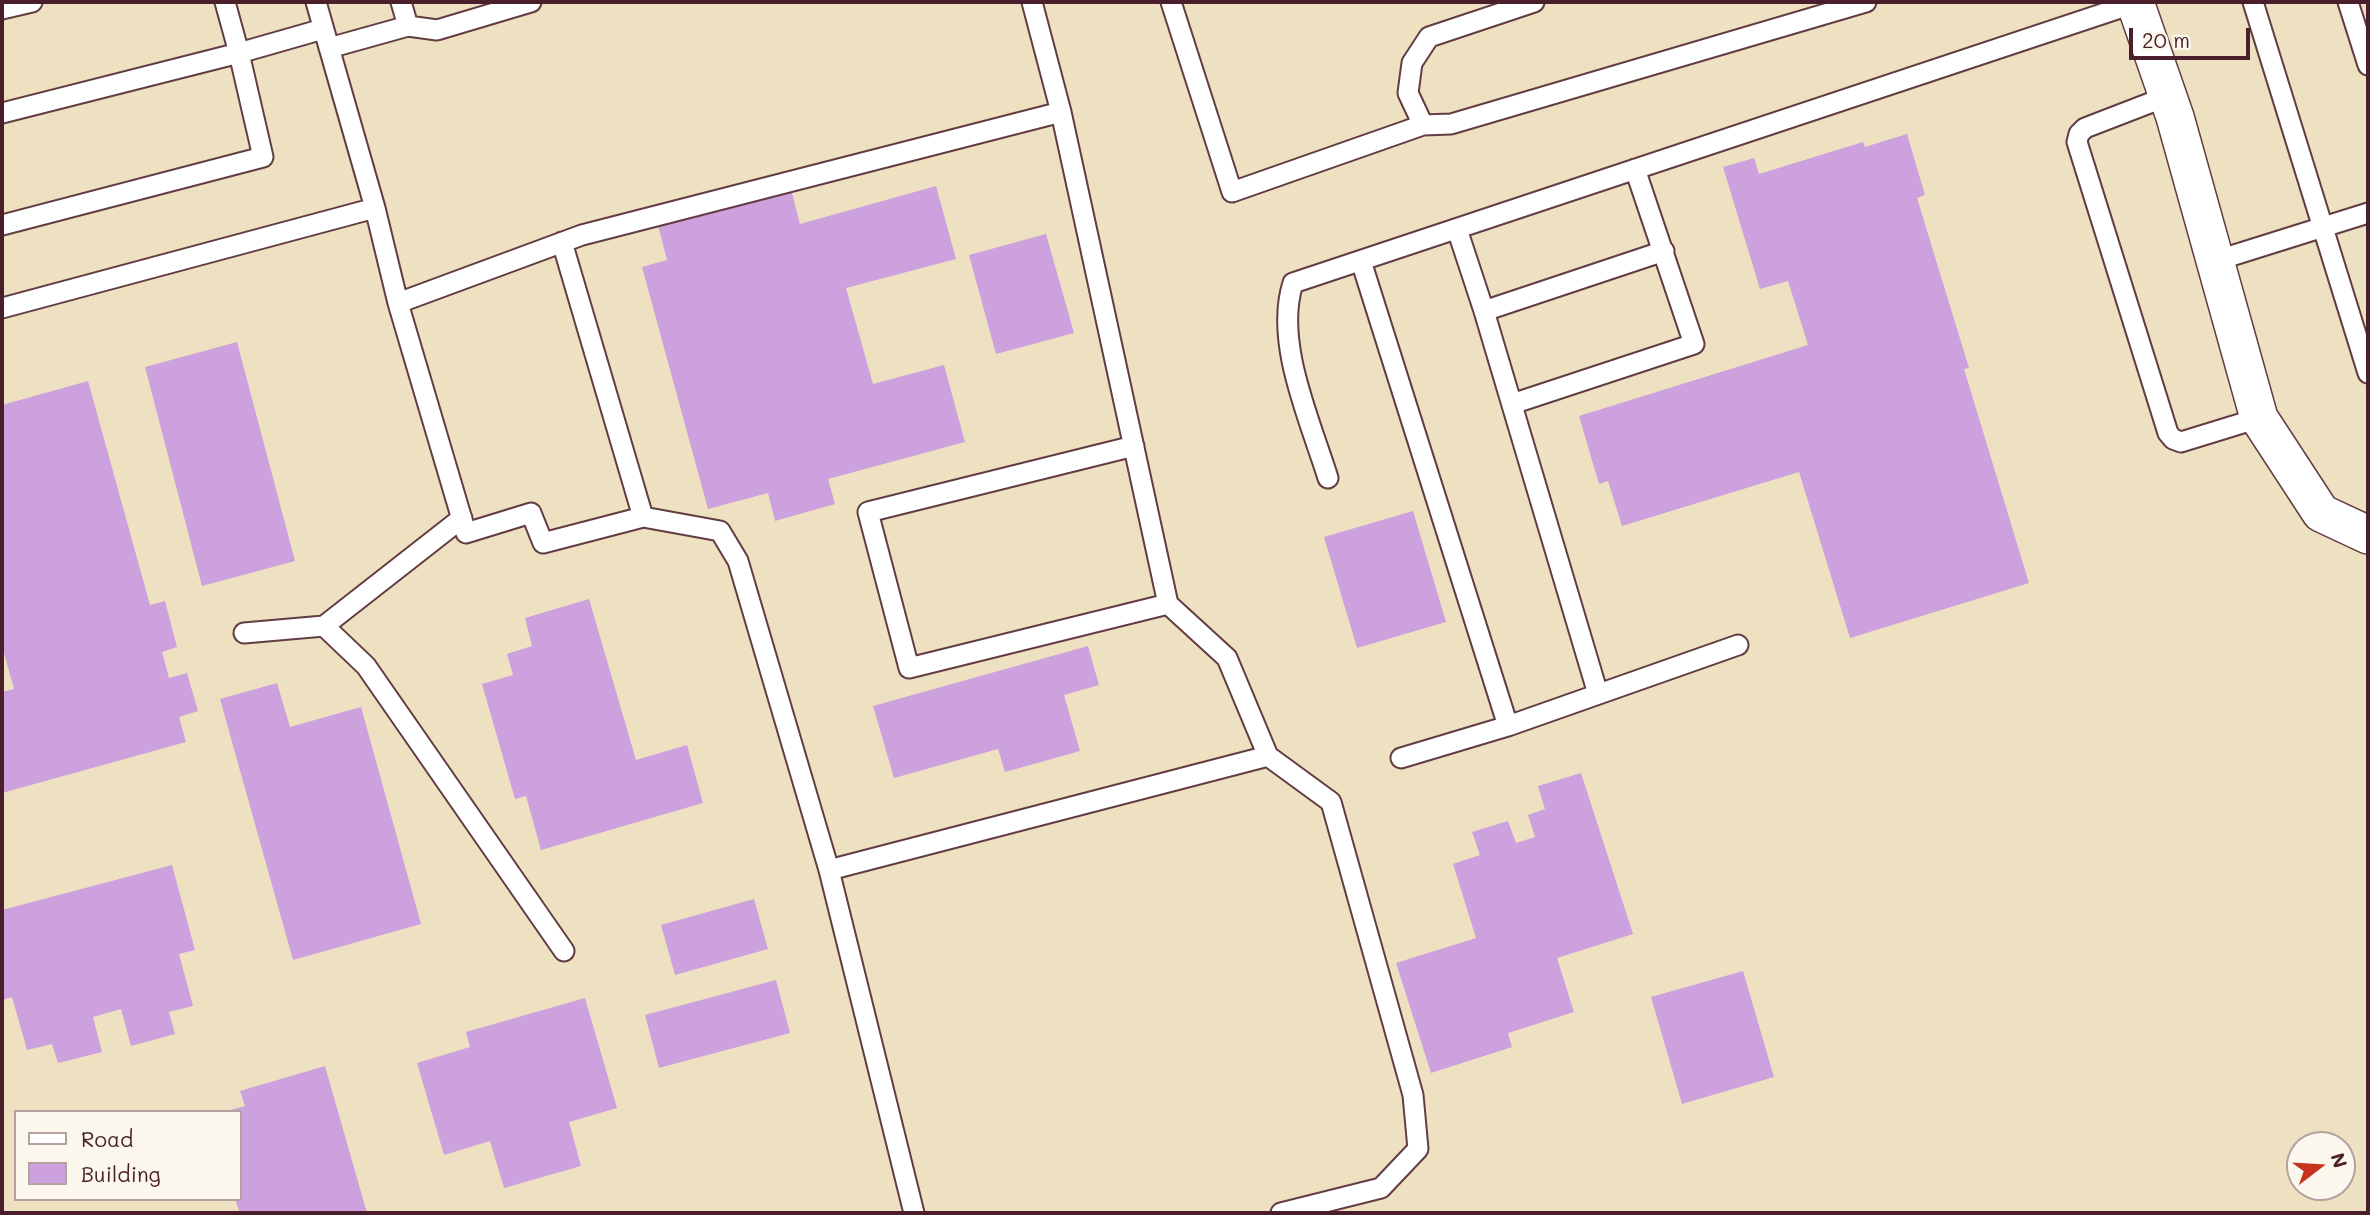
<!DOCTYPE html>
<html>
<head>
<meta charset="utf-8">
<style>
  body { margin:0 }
  #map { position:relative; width:2370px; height:1215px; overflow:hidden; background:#ede1c1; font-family:Mali,sans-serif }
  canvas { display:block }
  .frame { position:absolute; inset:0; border:4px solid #4a1f2b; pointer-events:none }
  .legend { position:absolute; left:14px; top:1110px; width:228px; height:91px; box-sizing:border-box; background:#fbf7ec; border:2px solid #b4a19f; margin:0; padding:9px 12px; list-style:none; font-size:21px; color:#4a1f2b }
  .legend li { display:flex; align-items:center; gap:14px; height:35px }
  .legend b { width:35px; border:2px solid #b4a19f }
  .north { position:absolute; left:2286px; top:1131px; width:70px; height:70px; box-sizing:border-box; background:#fbf7ec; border:2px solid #b4a19f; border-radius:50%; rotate:73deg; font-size:19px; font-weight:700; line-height:28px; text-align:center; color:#4a1f2b }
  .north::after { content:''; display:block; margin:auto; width:24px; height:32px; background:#c8321e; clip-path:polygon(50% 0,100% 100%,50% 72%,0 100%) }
  .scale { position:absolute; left:2129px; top:28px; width:121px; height:32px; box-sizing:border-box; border:4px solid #4a1f2b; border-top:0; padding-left:9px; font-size:21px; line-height:24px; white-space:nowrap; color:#4a1f2b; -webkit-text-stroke:5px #fbf7ec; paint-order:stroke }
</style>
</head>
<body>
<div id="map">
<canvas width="2370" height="1215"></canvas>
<div class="frame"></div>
<ul class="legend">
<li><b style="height:9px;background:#fff"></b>Road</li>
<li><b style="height:19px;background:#cda0de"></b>Building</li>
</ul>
<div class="north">N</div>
<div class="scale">20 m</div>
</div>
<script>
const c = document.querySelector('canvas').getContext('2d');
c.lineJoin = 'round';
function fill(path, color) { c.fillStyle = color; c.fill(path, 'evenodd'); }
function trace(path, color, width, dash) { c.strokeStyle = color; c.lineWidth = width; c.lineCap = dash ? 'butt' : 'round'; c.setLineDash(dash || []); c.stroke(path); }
const building = new Path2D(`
  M1907 134 1925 195 1917 198 1969 368 1964 369 2029 583 1850 638 1799 472 1622 526 1608 481 1599 484 1579 416 1808 345 1788 281 1760 289 1723 167 1754 158 1759 174 1863 142 1865 147Z
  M936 186 956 259 846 288 873 384 944 365 965 442 828 479 835 504 775 521 768 493 708 509 642 267 667 260 658 225 791 189 800 224Z
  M1046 234 1074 333 996 354 969 255Z
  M237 342 295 561 202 586 145 367Z
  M88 381 150 605 165 601 177 647 162 652 169 678 187 673 198 711 179 717 186 742 2 793V692L14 689 2 646V405Z
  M1413 511 1446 622 1357 648 1324 537Z
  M589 599 636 760 687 745 703 803 541 850 526 796 515 799 482 684 513 675 507 654 532 646 525 618Z
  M1088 646 1099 685 1064 695 1080 751 1005 772 998 749 894 778 873 706Z
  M277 683 290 727 361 707 421 924 293 960 220 699Z
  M1581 773 1633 934 1557 958 1574 1012 1508 1033 1512 1047 1431 1073 1396 963 1476 938 1453 864 1480 855 1472 832 1508 821 1516 843 1535 837 1528 815 1545 809 1538 786Z
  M172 865 195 950 179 954 193 1006 169 1012 175 1034 131 1046 121 1009 93 1017 102 1052 58 1063 52 1044 27 1050 12 997 2 1000V910Z
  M754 899 768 949 675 975 661 925Z
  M1743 971 1774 1077 1682 1104 1651 997Z
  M776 980 790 1033 659 1068 645 1015Z
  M585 998 617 1108 569 1122 581 1166 504 1188 490 1141 444 1155 417 1063 470 1047 466 1032Z
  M325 1066 367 1213H240L235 1199H240V1112L227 1111 245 1106 240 1091Z`);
const service = new Path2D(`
  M316 2 375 208 398 303 582 235 1061 112 1032 2
  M1171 2 1232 192 1423 125
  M1534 2 1429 37 1412 63 1408 93 1423 125 1451 124 1866 2
  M2253 2 2368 373
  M2348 2 2368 65
  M2 9 32 2
  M408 26 437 30 531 2
  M329 48 408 26 401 2
  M2168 96 2085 128 2079 134 2077 142 2168 433 2173 439 2181 442 2259 418
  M1061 112 1168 604 909 668 868 512 1134 446
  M2 113 239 53 225 2
  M2 225 263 157 239 53 323 29
  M1457 229 1484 311 1598 694
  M1361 261 1508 726
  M2215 261 2368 213
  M398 303 466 533 531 513 543 543 643 517 562 242
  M2 308 375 208
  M1484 311 1664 251
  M1512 404 1694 344 1635 169
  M1328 478C1310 420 1274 342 1293 283L2135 3
  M643 517 720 531 738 561 829 870 914 1213
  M1168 604 1227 658 1268 756 1331 802 1413 1095 1418 1149 1381 1188 1281 1213
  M324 626 366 666 564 951
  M244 633 324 626 462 518
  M1401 758 1508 726 1738 645
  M829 870 1268 756`);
const minor = new Path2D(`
  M2135 2 2175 117 2259 418 2321 513 2368 535`);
fill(building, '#cda0de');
trace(service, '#623c42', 23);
trace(minor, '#623c42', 40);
trace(service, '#fff', 19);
trace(minor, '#fff', 37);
</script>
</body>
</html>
